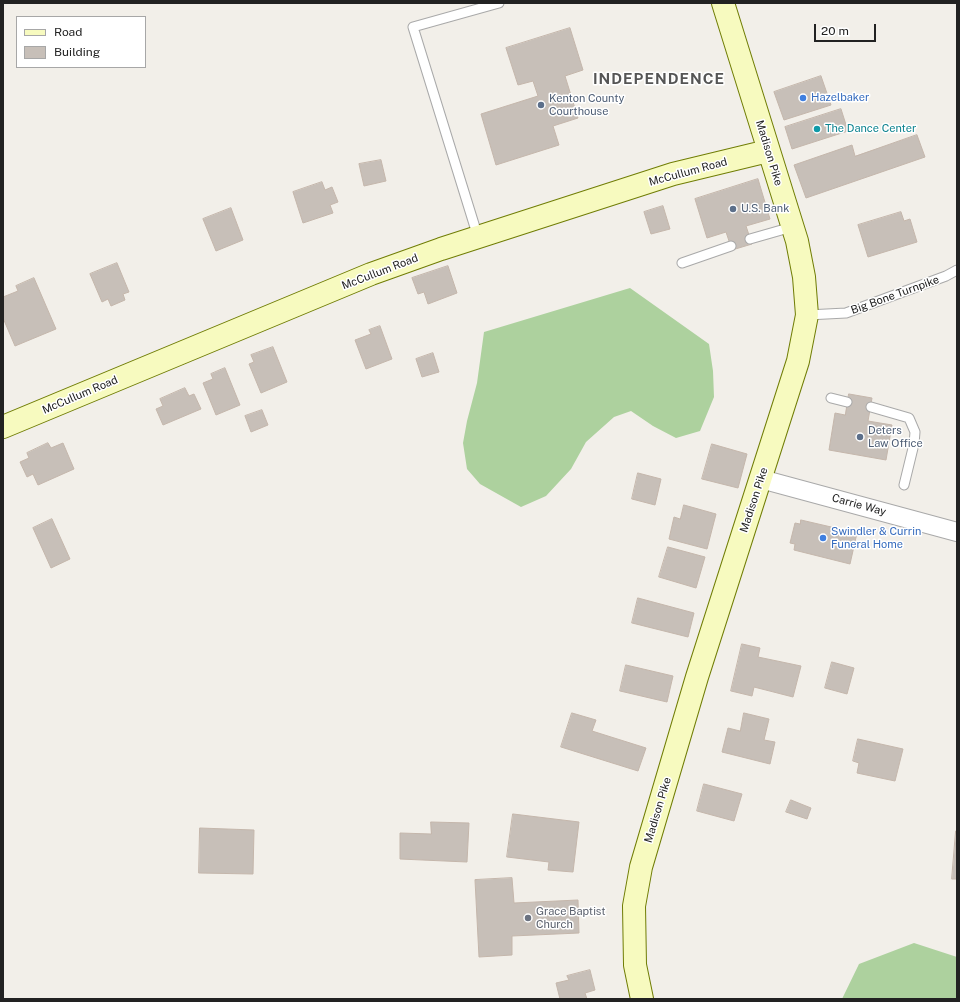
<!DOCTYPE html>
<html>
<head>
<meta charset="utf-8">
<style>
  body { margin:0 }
  #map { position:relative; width:960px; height:1002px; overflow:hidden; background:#f2efe9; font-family:"Public Sans",sans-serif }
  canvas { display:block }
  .frame { position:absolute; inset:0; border:4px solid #222; pointer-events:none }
  .legend { position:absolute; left:16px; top:16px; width:130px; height:52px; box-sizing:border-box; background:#fff; border:1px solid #a7a7a7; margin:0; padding:5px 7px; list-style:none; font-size:12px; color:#222 }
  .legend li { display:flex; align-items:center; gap:8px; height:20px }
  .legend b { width:20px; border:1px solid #a7a7a7 }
  .scale { position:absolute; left:814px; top:24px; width:62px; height:18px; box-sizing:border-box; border:2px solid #222; border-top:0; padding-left:5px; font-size:12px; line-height:14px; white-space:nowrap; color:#222; -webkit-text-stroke:3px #fff; paint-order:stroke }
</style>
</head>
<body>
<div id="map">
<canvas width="960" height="1002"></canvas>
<div class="frame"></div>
<ul class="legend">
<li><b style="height:5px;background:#f7fabf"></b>Road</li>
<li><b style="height:11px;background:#c7bfb8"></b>Building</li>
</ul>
<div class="scale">20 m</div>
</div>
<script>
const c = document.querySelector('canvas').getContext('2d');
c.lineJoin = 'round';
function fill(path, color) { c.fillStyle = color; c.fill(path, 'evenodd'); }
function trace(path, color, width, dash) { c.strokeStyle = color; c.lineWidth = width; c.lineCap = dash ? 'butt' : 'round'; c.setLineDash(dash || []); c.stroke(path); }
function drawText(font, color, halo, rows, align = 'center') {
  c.font = font + ' "Public Sans",sans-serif'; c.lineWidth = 3; c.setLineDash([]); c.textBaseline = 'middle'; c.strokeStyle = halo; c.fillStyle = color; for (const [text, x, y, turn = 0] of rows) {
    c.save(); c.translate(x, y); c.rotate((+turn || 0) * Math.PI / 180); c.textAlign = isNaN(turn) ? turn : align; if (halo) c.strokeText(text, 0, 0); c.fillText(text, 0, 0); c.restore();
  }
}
const forest = new Path2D(`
  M630 288 709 344 713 371 714 397 700 431 676 438 653 426 631 411 614 417 586 442 571 469 546 496 521 507 480 484 467 469 463 443 467 421 477 383 484 332Z
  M914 943 957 957V999H842L859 964Z`);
const building = new Path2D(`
  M570 28 583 70 565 76 578 118 553 126 559 145 496 165 481 114 538 96 533 81 518 85 506 48Z
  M821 76 831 105 784 120 774 92Z
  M841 109 848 131 792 149 785 127Z
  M917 135 925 157 806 198 794 165 852 145 855 156Z
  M381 160 386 181 364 186 359 164Z
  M758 179 770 219 746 226 752 244 732 250 726 232 707 238 695 199Z
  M322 182 325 190 332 187 338 202 330 205 333 213 303 223 293 192Z
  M663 206 670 229 651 234 644 212Z
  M231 208 243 240 216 251 203 219Z
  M901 212 904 221 910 219 917 242 868 257 858 225Z
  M117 263 129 292 123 294 125 300 111 306 108 299 102 302 90 274Z
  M448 266 457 293 428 304 424 292 418 294 412 278Z
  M34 278 56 329 15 346 3 318V297L18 291 16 286Z
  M380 326 392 359 366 369 355 340 371 334 369 330Z
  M273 347 287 382 261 393 249 364 254 362 251 355Z
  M433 353 439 372 422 377 416 359Z
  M225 368 240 405 216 415 203 383 213 379 211 374Z
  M185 388 189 396 194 394 201 409 163 425 156 409 163 406 160 399Z
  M849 394 872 398 868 421 892 425 886 460 829 450 835 413 845 415Z
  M262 410 268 425 251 432 245 416Z
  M48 443 51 448 63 443 74 469 38 485 33 474 27 477 20 462 29 458 27 453Z
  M712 444 747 454 738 488 702 479Z
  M638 473 661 479 655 505 632 499Z
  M684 505 716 514 707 549 669 539 674 517 680 519Z
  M52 519 70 559 51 568 33 528Z
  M801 520 857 533 850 564 794 550 795 544 790 543 795 523 800 524Z
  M668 547 705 557 696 588 659 577Z
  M638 598 694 613 688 637 632 623Z
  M742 644 760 648 758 657 801 666 793 697 754 687 752 696 731 691Z
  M832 662 854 668 847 694 825 688Z
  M626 665 673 676 667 702 620 691Z
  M572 713 596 720 592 731 646 748 638 771 561 747Z
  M744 713 769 719 764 740 775 742 770 764 722 752 728 728 740 731Z
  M858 739 903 749 895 781 857 773 859 763 853 761Z
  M704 784 742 794 734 821 697 811Z
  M791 800 811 808 807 819 786 812Z
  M513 814 579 822 573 872 548 870 549 862 507 857Z
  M431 822 469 823 467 862 400 859V833L431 834Z
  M200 828 254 830 253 874 199 873Z
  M956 831H957V879H952Z
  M512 878 514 903 578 900 579 933 512 936V955L479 957 475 880Z
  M590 970 595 990 585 993 587 999H560L556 983 569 980 567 976Z`);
const lane = new Path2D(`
  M478 237 413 27 499 3
  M750 239 792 227
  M682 263 731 246
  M807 315 846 313 946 276 957 270
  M831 398 847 402
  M871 407 909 418 915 432 914 444 904 485`);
const street = new Path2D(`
  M761 479 957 532`);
const secondary = new Path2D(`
  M3 427 371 274 441 249 673 174 768 151
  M642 999 635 965 634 906 641 867 697 677 798 361 807 315 804 277 797 241 723 3`);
const markers = [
  [803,98,4,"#3f7fe0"],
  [541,105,4,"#5c6f8a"],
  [817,129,4,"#0f9aa8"],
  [733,209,4,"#5c6f8a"],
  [860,437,4,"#5c6f8a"],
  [823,538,4,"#3f7fe0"],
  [528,918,4,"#6b7280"]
];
const shopNames = [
  ["Hazelbaker",811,98],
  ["Swindler & Currin",831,532],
  ["Funeral Home",831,545]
];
const serviceNames = [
  ["Kenton County",549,99],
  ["Courthouse",549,112],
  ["U.S. Bank",741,209],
  ["Deters",868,431],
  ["Law Office",868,444]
];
const cultureNames = [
  ["The Dance Center",825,129]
];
const streetNames = [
  ["Madison Pike",769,153,73],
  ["McCullum Road",688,172,-15],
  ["McCullum Road",380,272,-21],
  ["Big Bone Turnpike",895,295,-20],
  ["McCullum Road",80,395,-23],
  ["Madison Pike",754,500,-72],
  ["Carrie Way",859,505,15],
  ["Madison Pike",658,810,-73]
];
const worshipNames = [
  ["Grace Baptist",536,912],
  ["Church",536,925]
];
const districtNames = [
  ["INDEPENDENCE",659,79]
];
fill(forest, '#add19e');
fill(building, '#c7bfb8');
trace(building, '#c4b6ab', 1);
trace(lane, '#a9a9a9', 11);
trace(street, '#a9a9a9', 20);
trace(secondary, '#707d05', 24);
trace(lane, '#fff', 9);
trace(street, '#fff', 18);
trace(secondary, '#f7fabf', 22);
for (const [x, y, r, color] of markers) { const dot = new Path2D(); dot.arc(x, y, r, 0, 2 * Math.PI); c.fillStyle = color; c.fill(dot); trace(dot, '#fff', 1.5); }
drawText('11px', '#366cbe', '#fff', shopNames, 'left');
drawText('11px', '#4e5e75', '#fff', serviceNames, 'left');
drawText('11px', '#0d838f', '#fff', cultureNames, 'left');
drawText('11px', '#222', '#fff', streetNames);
drawText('11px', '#5b616d', '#fff', worshipNames, 'left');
c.letterSpacing = '1px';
drawText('bold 15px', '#555', '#fff', districtNames);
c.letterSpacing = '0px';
</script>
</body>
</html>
